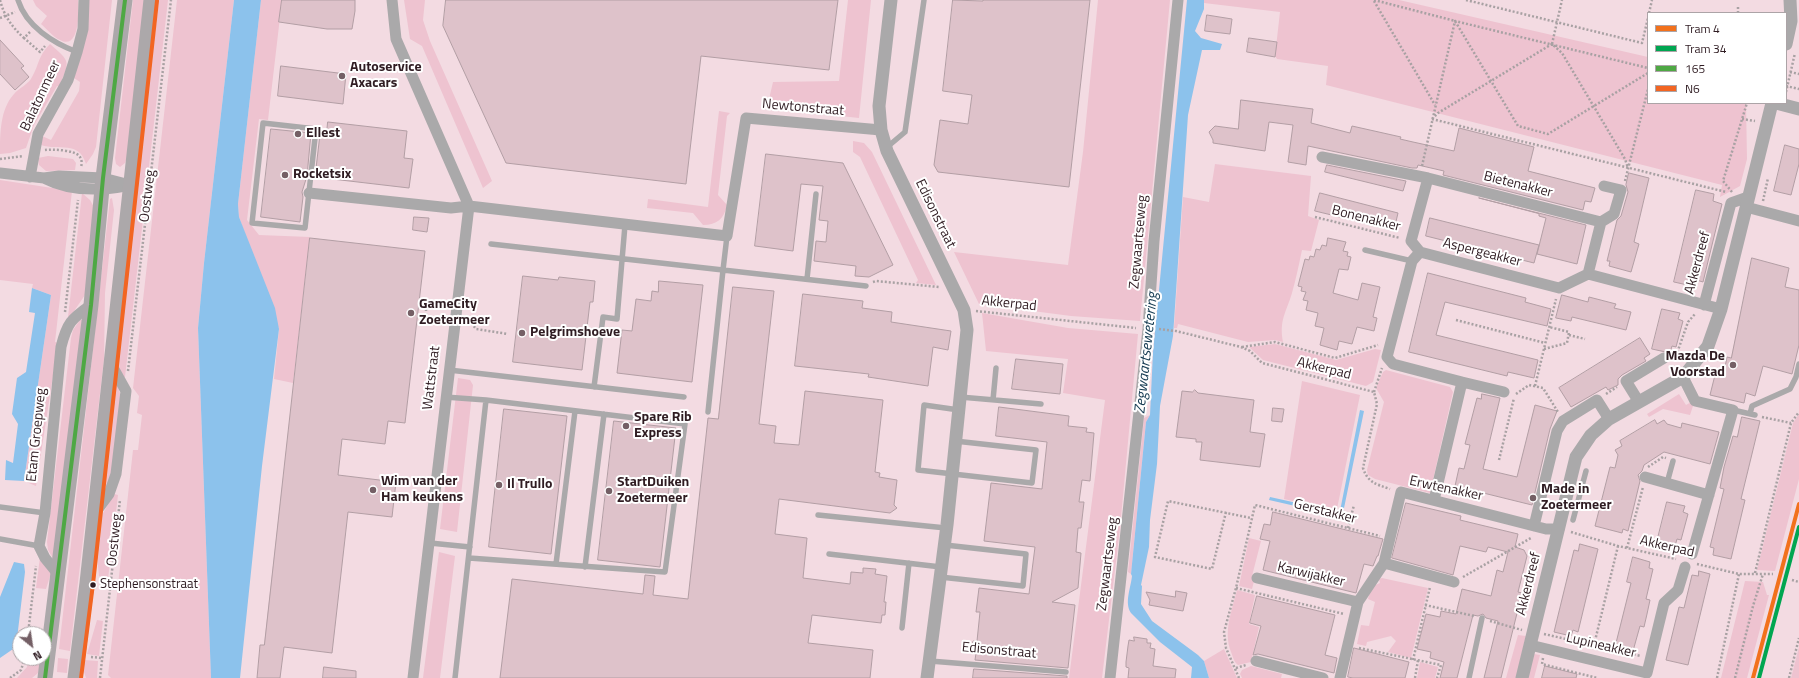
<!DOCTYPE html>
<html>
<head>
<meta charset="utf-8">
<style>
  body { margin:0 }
  #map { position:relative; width:1799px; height:678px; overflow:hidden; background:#f3dbe2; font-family:"Titillium Web",sans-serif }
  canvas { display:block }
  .legend { position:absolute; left:1647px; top:12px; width:140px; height:92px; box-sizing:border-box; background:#fff; border:1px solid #aca4a7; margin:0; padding:5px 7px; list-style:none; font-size:12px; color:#2f1c22 }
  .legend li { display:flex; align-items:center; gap:8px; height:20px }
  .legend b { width:20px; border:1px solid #aca4a7 }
  .north { position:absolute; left:12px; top:626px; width:40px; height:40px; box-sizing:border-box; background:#fff; border:1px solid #aca4a7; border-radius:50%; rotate:150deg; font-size:11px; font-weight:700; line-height:16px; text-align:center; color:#2f1c22 }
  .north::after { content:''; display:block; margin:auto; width:14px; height:18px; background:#745f65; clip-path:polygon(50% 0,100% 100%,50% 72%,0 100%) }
</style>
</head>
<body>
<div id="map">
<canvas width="1799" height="678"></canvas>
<ul class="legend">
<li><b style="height:5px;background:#f2711c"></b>Tram 4</li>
<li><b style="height:5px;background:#00a651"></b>Tram 34</li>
<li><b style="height:5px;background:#4ea844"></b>165</li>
<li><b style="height:5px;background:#f26522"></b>N6</li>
</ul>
<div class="north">N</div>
</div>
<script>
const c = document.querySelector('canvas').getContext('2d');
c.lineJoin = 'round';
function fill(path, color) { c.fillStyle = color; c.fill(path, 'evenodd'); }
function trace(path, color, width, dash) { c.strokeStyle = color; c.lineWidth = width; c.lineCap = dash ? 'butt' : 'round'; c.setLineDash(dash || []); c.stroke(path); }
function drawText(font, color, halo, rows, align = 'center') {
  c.font = font + ' "Titillium Web",sans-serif'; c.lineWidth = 4; c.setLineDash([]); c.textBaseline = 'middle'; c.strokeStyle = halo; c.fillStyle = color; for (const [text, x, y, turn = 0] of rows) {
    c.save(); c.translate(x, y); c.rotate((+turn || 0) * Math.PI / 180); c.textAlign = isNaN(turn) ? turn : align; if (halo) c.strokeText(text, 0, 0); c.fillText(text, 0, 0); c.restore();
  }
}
const green = new Path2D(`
  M33 0H78C79 10 80 51 60 40 53 37 47 29 41 24L47 16 36 6Z
  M88 0H112L96 147 93 154 86 164C79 140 59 151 41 145L42 136 51 140 79 91 80 82 74 78Z
  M133 0H145L127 157 125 163 120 167 116 164 115 158Z
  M159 0H168L125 377H123L117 362Z
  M177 0H234L204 263 198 328 211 678H111L108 675 133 450H138L142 415 137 413 139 396 133 388Z
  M261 0H282L268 120 259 119 247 220 259 235 310 237 293 383 274 379 279 329 239 217 238 204Z
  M404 0H425L423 20 430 41 492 181 483 188 422 46 410 39Z
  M848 0H871L859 118 767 108 773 82 839 81Z
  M1098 0H1170L1140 321 1071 316 979 304 954 252 1068 265 1083 152Z
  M1204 0H1399L1648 57V103H1746L1747 159 1740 186 1720 197 1722 185 1326 85 1328 66 1277 59 1275 56 1280 12 1204 3Z
  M50 44C71 62 70 61 59 87L57 86 34 125 26 148 10 153 0 154C0 134 0 109 14 94 19 88 29 84 32 77 40 63 37 58 50 44Z
  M719 111 730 113 727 116 718 195 727 205C724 219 717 225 703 225L693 213 647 208 648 199 708 207Z
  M853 141 864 143 872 152 936 285 916 283 918 280 860 157 853 152Z
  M48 156 73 159 76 163 75 170 46 171 39 165 38 158Z
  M1215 164 1311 176 1308 216 1319 220 1311 251 1302 250C1299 264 1296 279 1292 293 1286 313 1279 320 1283 342L1275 340 1248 342 1178 324 1177 328H1174L1183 197 1209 202Z
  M0 180 72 191 55 342 58 343 36 486 24 481 51 295 32 288 33 284 0 280Z
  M82 193 90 200 94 207 85 295 70 317H68Z
  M112 198 114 210 105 293 104 359 70 651 59 649 110 199Z
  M982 313 1068 328 1138 334 1120 528 1102 678H1069L1105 400 1063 393 1068 359 986 351Z
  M80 320H82L54 560 48 550 47 542 71 338 73 330Z
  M1275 344 1336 360 1375 349 1381 350 1373 382 1366 386 1263 360 1249 347Z
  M1386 370 1450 387 1453 392 1430 493 1375 479 1368 475 1367 470 1384 402 1376 388 1383 372Z
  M458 378 470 380 473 385 457 532 440 529Z
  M1302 381 1360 395 1337 509 1335 511 1284 499Z
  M115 384H117L121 396 114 472 104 495Z
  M1679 394 1686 405 1693 401 1694 403 1690 415 1663 409 1649 417 1647 414Z
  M1799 414V479L1775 571 1757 570 1793 423Z
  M1150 415 1146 422 1131 574 1128 572 1144 418Z
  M114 494 118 495 108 579 99 576 96 547 102 515Z
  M1249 538 1261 541 1252 576 1255 577 1252 589 1239 586Z
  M439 552 455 556 440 678H423Z
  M40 557 51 573 46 589 36 588Z
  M1382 578 1428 588 1411 658 1388 652 1396 641 1391 636 1367 642 1366 646 1357 644 1361 625 1369 626 1375 602 1368 599 1371 587 1380 583 1379 579Z
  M1745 581 1763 582 1767 595H1769L1747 678H1721Z
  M1237 590 1255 595 1249 624 1259 627 1251 662 1238 665C1234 662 1233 657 1231 652 1223 631 1232 611 1237 590Z
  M97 620 103 621 99 656 87 654Z
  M1518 635 1526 636 1516 678H1506Z
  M1799 647V678H1791Z
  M1224 649 1237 678H1209L1204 661Z
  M1534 654 1540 655 1534 678H1528Z
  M29 658H43L38 673 32 678H17L27 667Z
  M58 658 68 659 67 673 57 672Z
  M84 660 98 661 97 678H86L83 669Z
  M1420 662 1438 667 1435 678H1417Z
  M1251 666 1282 674 1281 678H1242L1240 674 1242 670Z`);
const water = new Path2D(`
  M234 0H261L238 204 239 217 275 308 279 329 262 466 240 678H211L198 328 204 263Z
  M1187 0H1204V9L1195 31 1201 38 1222 44 1220 50H1202L1188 115 1173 336 1160 406 1157 464 1150 520 1149 547 1141 585 1142 586 1141 604 1152 621 1198 655 1204 661 1209 678H1191L1192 667 1160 642 1131 613C1124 603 1131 587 1132 576L1131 574 1146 422 1150 415 1153 352Z
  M32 288 51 295 24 481 5 480 6 460 13 463 18 424 12 414 17 378 26 372 35 313 29 312Z
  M1360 410 1364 411 1343 513 1339 516 1269 500 1270 497 1338 512 1340 511Z
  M14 562 24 564 25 572 16 647 0 658V597Z`);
const building = new Path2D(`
  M282 0H355V11L352 29H327L279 22Z
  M446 0H838L829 70 701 56 686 184 506 163 443 26Z
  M953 0 983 1V0H1090L1069 187 938 172 934 165 940 120 968 124 972 95 943 91Z
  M1207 15 1232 19 1230 34 1205 31Z
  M1249 38 1277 42 1275 57 1247 52Z
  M0 40 24 66 21 68 29 77 15 90 0 74Z
  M281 66 346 74 343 104 278 96Z
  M1241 100 1313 109 1311 123 1350 133 1352 126 1401 137 1400 139 1413 142 1454 151 1459 128 1534 147 1528 171 1595 188 1591 202 1585 201 1583 210 1443 175 1444 171 1418 165 1417 168H1412L1308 146 1306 165 1288 162 1293 125 1269 122 1265 151 1213 143V140L1209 132 1215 126 1238 129Z
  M328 122 407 131 404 158 413 159 409 188 315 177 320 134 326 135Z
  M271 129 311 133 307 176 302 192 303 197 300 222 261 217Z
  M1785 145 1799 149V164L1791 195 1774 191Z
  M766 154 843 163 893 265 869 277 855 276 856 266 814 261 816 241 826 242 828 221 819 220 823 186 801 184 793 251 755 246Z
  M1327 165 1406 181 1403 191 1325 172Z
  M1629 173 1649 178 1634 242 1639 244 1631 272 1609 266 1610 261H1607L1617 220 1621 216 1628 192 1626 185Z
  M1696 190 1714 194 1713 201 1722 204 1703 282 1693 279 1692 286 1674 282Z
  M1320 193 1398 213 1394 230 1315 211Z
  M1479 198 1586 225 1577 264 1537 254 1546 218 1539 216V214Z
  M414 217 429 218 427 232 413 230Z
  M1430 218 1539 245 1534 263 1426 236Z
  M310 238 425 251 405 423 388 421 385 444 342 439 338 475 396 482 392 517 348 512 332 653 284 647 280 678H257L260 645H264Z
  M1328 238 1346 242 1343 251 1348 252 1347 256 1351 257 1348 270 1339 269 1333 293 1358 300 1362 283 1380 287 1373 317 1377 318 1374 331 1357 327 1352 344 1339 341 1337 350 1320 345 1324 328 1315 326 1318 313 1306 310 1308 301 1303 300 1306 292 1301 291 1302 287 1298 286 1305 259 1309 260 1310 256 1314 257 1316 249 1320 250 1322 245 1326 246Z
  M1752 258 1789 268 1785 287 1799 290V345L1792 374 1763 366 1755 396 1746 393 1744 403 1710 395 1715 375 1723 377 1727 357 1731 358Z
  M1428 273 1526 298 1525 302 1551 309 1547 326 1445 302 1436 335 1538 360 1534 378 1508 372 1507 376 1409 352Z
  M523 276 558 280 559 277 595 281 593 302H590L582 370 513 362Z
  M659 281 703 285 692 382 617 373 622 330 632 331 636 299 651 301 652 291 658 292Z
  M733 287 774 291 759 424 776 426 774 443 799 445 805 391 883 400 875 472 880 473 879 477 897 480 894 505 897 508 890 513 779 499 775 534 807 538 803 578 850 584 851 572 863 573V568L876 569 875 574 887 576 884 602H886L885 615H882L881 623 812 615 808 643 873 650 870 678H500L512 579 643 594 645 575 655 576 653 595 688 599 708 418 718 419Z
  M803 294 863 301 862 308 892 312 891 322 951 331 948 350 933 347 928 386 868 377 869 374 795 366Z
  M1562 295 1588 302 1589 297 1616 304 1614 308 1631 312 1626 330 1572 317 1571 321 1556 318Z
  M1662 309 1680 313 1678 319 1683 321 1676 347 1672 346 1670 353 1652 349Z
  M1640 338 1650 354 1644 358 1646 361 1622 375 1618 379V385L1608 390 1606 387 1571 407 1559 388Z
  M1016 359 1063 364 1060 394 1012 389Z
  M1195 390 1198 393 1254 400 1250 432 1265 434 1260 467 1200 460 1202 442H1196V439L1176 437 1182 391 1192 392Z
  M1482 394 1500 398 1483 469 1517 477 1535 405 1557 411 1550 429 1532 505 1455 486 1459 468 1464 469 1470 445 1465 444 1477 398 1481 399Z
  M999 407 1069 416 1068 426 1087 428 1086 432 1094 433 1090 481 1082 480 1079 502H1084L1081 528H1078L1076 552 1081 553 1078 588 1052 602 1075 605 1068 668 975 660 976 653H971L973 641H977L980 612H976L979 588 1029 594 1035 547 984 541 991 483 1042 489 1047 442 996 436Z
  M1273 408 1284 409 1282 422 1272 421Z
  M504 409 567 416 551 554 489 547Z
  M1742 417 1760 421 1741 499 1745 500 1731 559 1713 555 1714 548 1710 547 1724 489 1720 488 1724 467 1733 436 1737 437Z
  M1655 420 1657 424 1664 420 1667 424 1681 428 1682 423 1719 432 1710 464 1664 452 1644 465 1642 471 1638 475 1640 481 1628 531 1623 529 1622 533 1595 526 1610 467 1615 468 1618 455 1615 450 1622 446 1620 441Z
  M614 421 676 428 660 567 598 560Z
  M1667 502 1685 506 1683 512 1688 514 1681 540 1677 539 1675 546 1657 542Z
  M1406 503 1461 516 1460 520 1518 534 1515 547 1524 550 1527 556 1518 592 1522 593 1501 678H1484L1498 621 1486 618 1483 614 1478 616 1473 615 1457 678H1440L1444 662 1430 658 1431 652 1417 649 1426 614 1440 617 1441 611 1456 614 1462 589 1491 596 1497 570 1503 572 1508 552 1488 547 1486 552 1460 546 1453 575 1392 558Z
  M1273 512 1383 539 1378 556H1377L1373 566 1364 564 1356 593 1263 570 1270 541 1260 539 1264 524 1270 525Z
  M1580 544 1598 549 1578 632 1573 630 1571 636 1554 632 1574 550 1578 551Z
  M1633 557 1650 562 1649 568 1653 569 1646 599 1650 600 1647 614 1644 627 1640 626 1633 651 1615 647 1631 583 1627 582Z
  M1699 571 1710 574 1688 665 1666 660 1679 607 1684 608 1692 575 1698 576Z
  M1176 591 1187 593 1183 611 1149 605 1150 600 1146 592 1175 597Z
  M1257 596 1335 615 1325 655 1337 658 1334 673 1258 654 1253 655 1261 626 1250 623Z
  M1134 637 1147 639V643H1151L1150 648 1155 649 1153 666 1176 669 1175 678H1128L1129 668 1126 667V662L1128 646 1129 640 1134 641Z
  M1354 648 1409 662 1405 678H1353L1348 677Z
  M1545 666 1577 674 1576 678H1542Z
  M324 667 356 671V678H323Z
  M974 669 1066 676H1067V678H973Z`);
const path = new Path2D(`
  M0 0C4 16 12 27 24 38
  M1374 0 1455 21 1518 126 1548 134 1648 73
  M1466 0 1642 43 1648 18
  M1374 1 1435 105
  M1649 13 1652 0
  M1738 13V6
  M0 18 15 12
  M30 32 24 38 40 52 45 46
  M1552 44 1562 0
  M1790 72 1799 74
  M1786 86 1799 89
  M1786 92 1795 53
  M1432 119 1726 192
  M1432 119 1438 113 1552 44 1562 53 1625 159 1628 168
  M1742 119 1755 121
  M45 150C53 149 76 150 80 157 82 160 82 164 81 167
  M0 159 23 156
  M1422 166 1455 21 1648 68
  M1625 181 1648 89
  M1732 192 1723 181 1747 103
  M1763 201 1768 178
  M1315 217 1400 238
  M873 282 876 281 939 287
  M976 311 1136 328
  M65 312 78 200
  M420 316 444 320
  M1456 320 1545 343
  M426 323V306
  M467 323 472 324 476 329 508 334
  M1159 329 1176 331 1241 347 1250 351 1262 363 1374 392 1377 404 1363 468C1368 483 1376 484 1390 489
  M1569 335 1585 339
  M1242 347 1275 342 1335 358 1378 345
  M1544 349 1567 343 1569 332 1549 327
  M1676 356 1688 322 1695 314
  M128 371 171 0
  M1535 386 1556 299
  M1374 392 1382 368
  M1516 394 1529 385 1543 388 1558 412
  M1606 394 1617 387
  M1762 417 1791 423
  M1499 460 1514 398
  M1648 467 1663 457 1666 458
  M1226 512 1212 569 1155 557 1168 501 1251 518
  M1348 528 1354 505
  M1571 532 1618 546 1676 559
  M1627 548 1643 487
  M1697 564 1739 574H1773
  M1755 573 1791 423 1799 412
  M1463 577 1531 538
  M1792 580 1799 582
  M1236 588 1344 614
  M1425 605 1474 616
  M1490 621 1522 630
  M28 634 36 566
  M1544 634 1641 656
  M1594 645 1618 546
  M1359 648 1441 665 1437 678
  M91 657 102 658
  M1543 658 1542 664 1597 678
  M1413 660 1430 587
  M1236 668 1246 665
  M10 678 21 670 25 658
  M100 678 120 500
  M1239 678 1226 648 1224 632 1236 588 1255 505 1380 536
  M1415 678 1418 660
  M1717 678 1739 574
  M1735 678 1753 606 1763 574
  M1789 678 1799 638`);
const service = new Path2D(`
  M18 0C26 26 53 43 77 52
  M263 123 316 129 305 228 252 223Z
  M886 148 905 132 924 0
  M727 236 723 270 866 286
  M491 244 723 270 708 412
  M1365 250 1412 261
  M807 279 816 194
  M449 370 684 397
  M594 387 603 317 617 319 625 225
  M445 397 486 400 455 678
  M960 397 1041 404
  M993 400 996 368
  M1733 410 1755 415
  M1750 414 1752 406 1790 389 1796 377 1799 364
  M955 441 1036 450 1032 483 918 470 924 405 959 410
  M1667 483 1673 461
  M0 507 45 513
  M818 515 946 528
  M1573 520 1586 471
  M0 539 39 546
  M430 543 470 547
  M829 554 941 567
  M469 558 665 572 685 424 486 400
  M556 564 575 411
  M585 567 604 414
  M940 577 1023 586 1026 554 945 545
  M902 628 909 563
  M930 661 1066 672
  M1469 678 1482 618`);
const minor = new Path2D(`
  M392 0 396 39 469 206 413 678
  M1322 157 1428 178 1601 222 1614 214 1621 190 1604 186
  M0 173 44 178 59 176 103 178 130 185
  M30 177 38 134 68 80 77 52 83 29 84 0
  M44 178C69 191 98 191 125 186
  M309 193 451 208 469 206 727 236 746 118 881 130
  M1746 207 1799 221
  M1420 252 1411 241 1428 178
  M1588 274 1601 222
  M1704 305 1731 203 1748 197
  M1683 377 1695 401 1733 410 1692 554
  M1462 382 1504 392
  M1639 402 1626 381 1664 358
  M1645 477 1709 495
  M1434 500 1462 382 1393 364 1387 357 1412 261 1420 252 1559 288 1588 274 1721 309
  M95 513 109 494 116 474 126 391 111 364
  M1534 526 1557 431 1563 421 1597 400 1609 419
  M1384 563 1454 582
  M58 574 45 558 39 546 45 513 61 347C67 323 71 319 91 305
  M1257 578 1358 602
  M1530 645 1647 673
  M1256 661 1323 678
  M1647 673 1664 603 1678 590 1685 567
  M1110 678 1148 329 1154 241 1178 0
  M1340 678 1358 602 1384 563 1401 492 1546 529H1559`);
const tertiary = new Path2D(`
  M891 0 879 106 881 130 887 151 964 310 967 330 947 525 927 678
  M1786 44 1791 21 1790 0
  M1776 103 1799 109
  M1522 678 1576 457 1591 435 1609 419 1683 377 1708 346 1721 309 1772 103`);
const secondary = new Path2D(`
  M45 678 91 305 103 178 125 0
  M75 678 87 583 151 0`);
const bus1 = new Path2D(`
  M45 678 91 305 103 178 125 0`);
const bus2 = new Path2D(`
  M81 678 93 584 157 1`);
const tram1 = new Path2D(`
  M1753 678 1799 504`);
const tram2 = new Path2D(`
  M1759 678 1799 527`);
const markers = [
  [342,76,4,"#745f65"],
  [298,134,4,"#745f65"],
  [285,175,4,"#745f65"],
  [411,313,4,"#745f65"],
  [522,333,4,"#745f65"],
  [1733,365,4,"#745f65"],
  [626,426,4,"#745f65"],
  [499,485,4,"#745f65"],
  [373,490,4,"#745f65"],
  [609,491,4,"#745f65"],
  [1533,498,4,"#745f65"],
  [93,585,3.5,"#2f1c22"]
];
const busNames = [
  ["Stephensonstraat",100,585]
];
const poiNames = [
  ["Autoservice",350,68],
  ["Axacars",350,84],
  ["Ellest",306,134],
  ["Rocketsix",293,175],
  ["GameCity",419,305],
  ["Zoetermeer",419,321],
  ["Pelgrimshoeve",530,333],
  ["Mazda De",1725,357,"right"],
  ["Voorstad",1725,373,"right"],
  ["Spare Rib",634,418],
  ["Express",634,434],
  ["Wim van der",381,482],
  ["Ham keukens",381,498],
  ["StartDuiken",617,483],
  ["Zoetermeer",617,499],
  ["Il Trullo",507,485],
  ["Made in",1541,490],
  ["Zoetermeer",1541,506]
];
const streetNames = [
  ["Balatonmeer",41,96,-65],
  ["Newtonstraat",803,108,5],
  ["Bietenakker",1518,185,14],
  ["Oostweg",148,196,-83],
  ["Edisonstraat",935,214,64],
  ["Bonenakker",1366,219,14],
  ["Zegwaartseweg",1139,242,-85],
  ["Aspergeakker",1482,253,14],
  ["Akkerdreef",1698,263,-75],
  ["Akkerpad",1009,304,6],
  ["Akkerpad",1324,369,14],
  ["Wattstraat",432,378,-83],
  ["Etam Groepweg",37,435,-84],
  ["Erwtenakker",1446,489,12],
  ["Gerstakker",1325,512,14],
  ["Oostweg",115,540,-84],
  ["Akkerpad",1667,547,13],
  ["Zegwaartseweg",1108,564,-83],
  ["Karwijakker",1311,575,13],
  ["Akkerdreef",1529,584,-76],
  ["Lupineakker",1601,646,13],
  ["Edisonstraat",999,651,5]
];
const waterNames = [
  ["Zegwaartsewetering",1147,353,-84]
];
fill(green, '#eec3d0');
fill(water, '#8cc2ec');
fill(building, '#dec2ca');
trace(building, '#b29ea4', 1);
trace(path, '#a8a1a3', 2.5, [2, 2]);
trace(service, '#aaa9aa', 5.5);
trace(minor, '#aaa9aa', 11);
trace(tertiary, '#aaa9aa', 13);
trace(secondary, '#aca8aa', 15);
trace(bus1, '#4ea844', 4);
trace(bus2, '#f26522', 4);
trace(tram1, '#f2711c', 4);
trace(tram2, '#00a651', 4);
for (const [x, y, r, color] of markers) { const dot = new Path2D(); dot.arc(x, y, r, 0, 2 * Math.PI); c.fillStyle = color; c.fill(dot); trace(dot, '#fff', 1.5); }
drawText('13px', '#2f1c22', '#fff', busNames, 'left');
drawText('bold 14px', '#2f1c22', '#fff', poiNames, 'left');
drawText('14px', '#2f1c22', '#fff', streetNames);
drawText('italic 15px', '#143a51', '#fff', waterNames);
</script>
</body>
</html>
